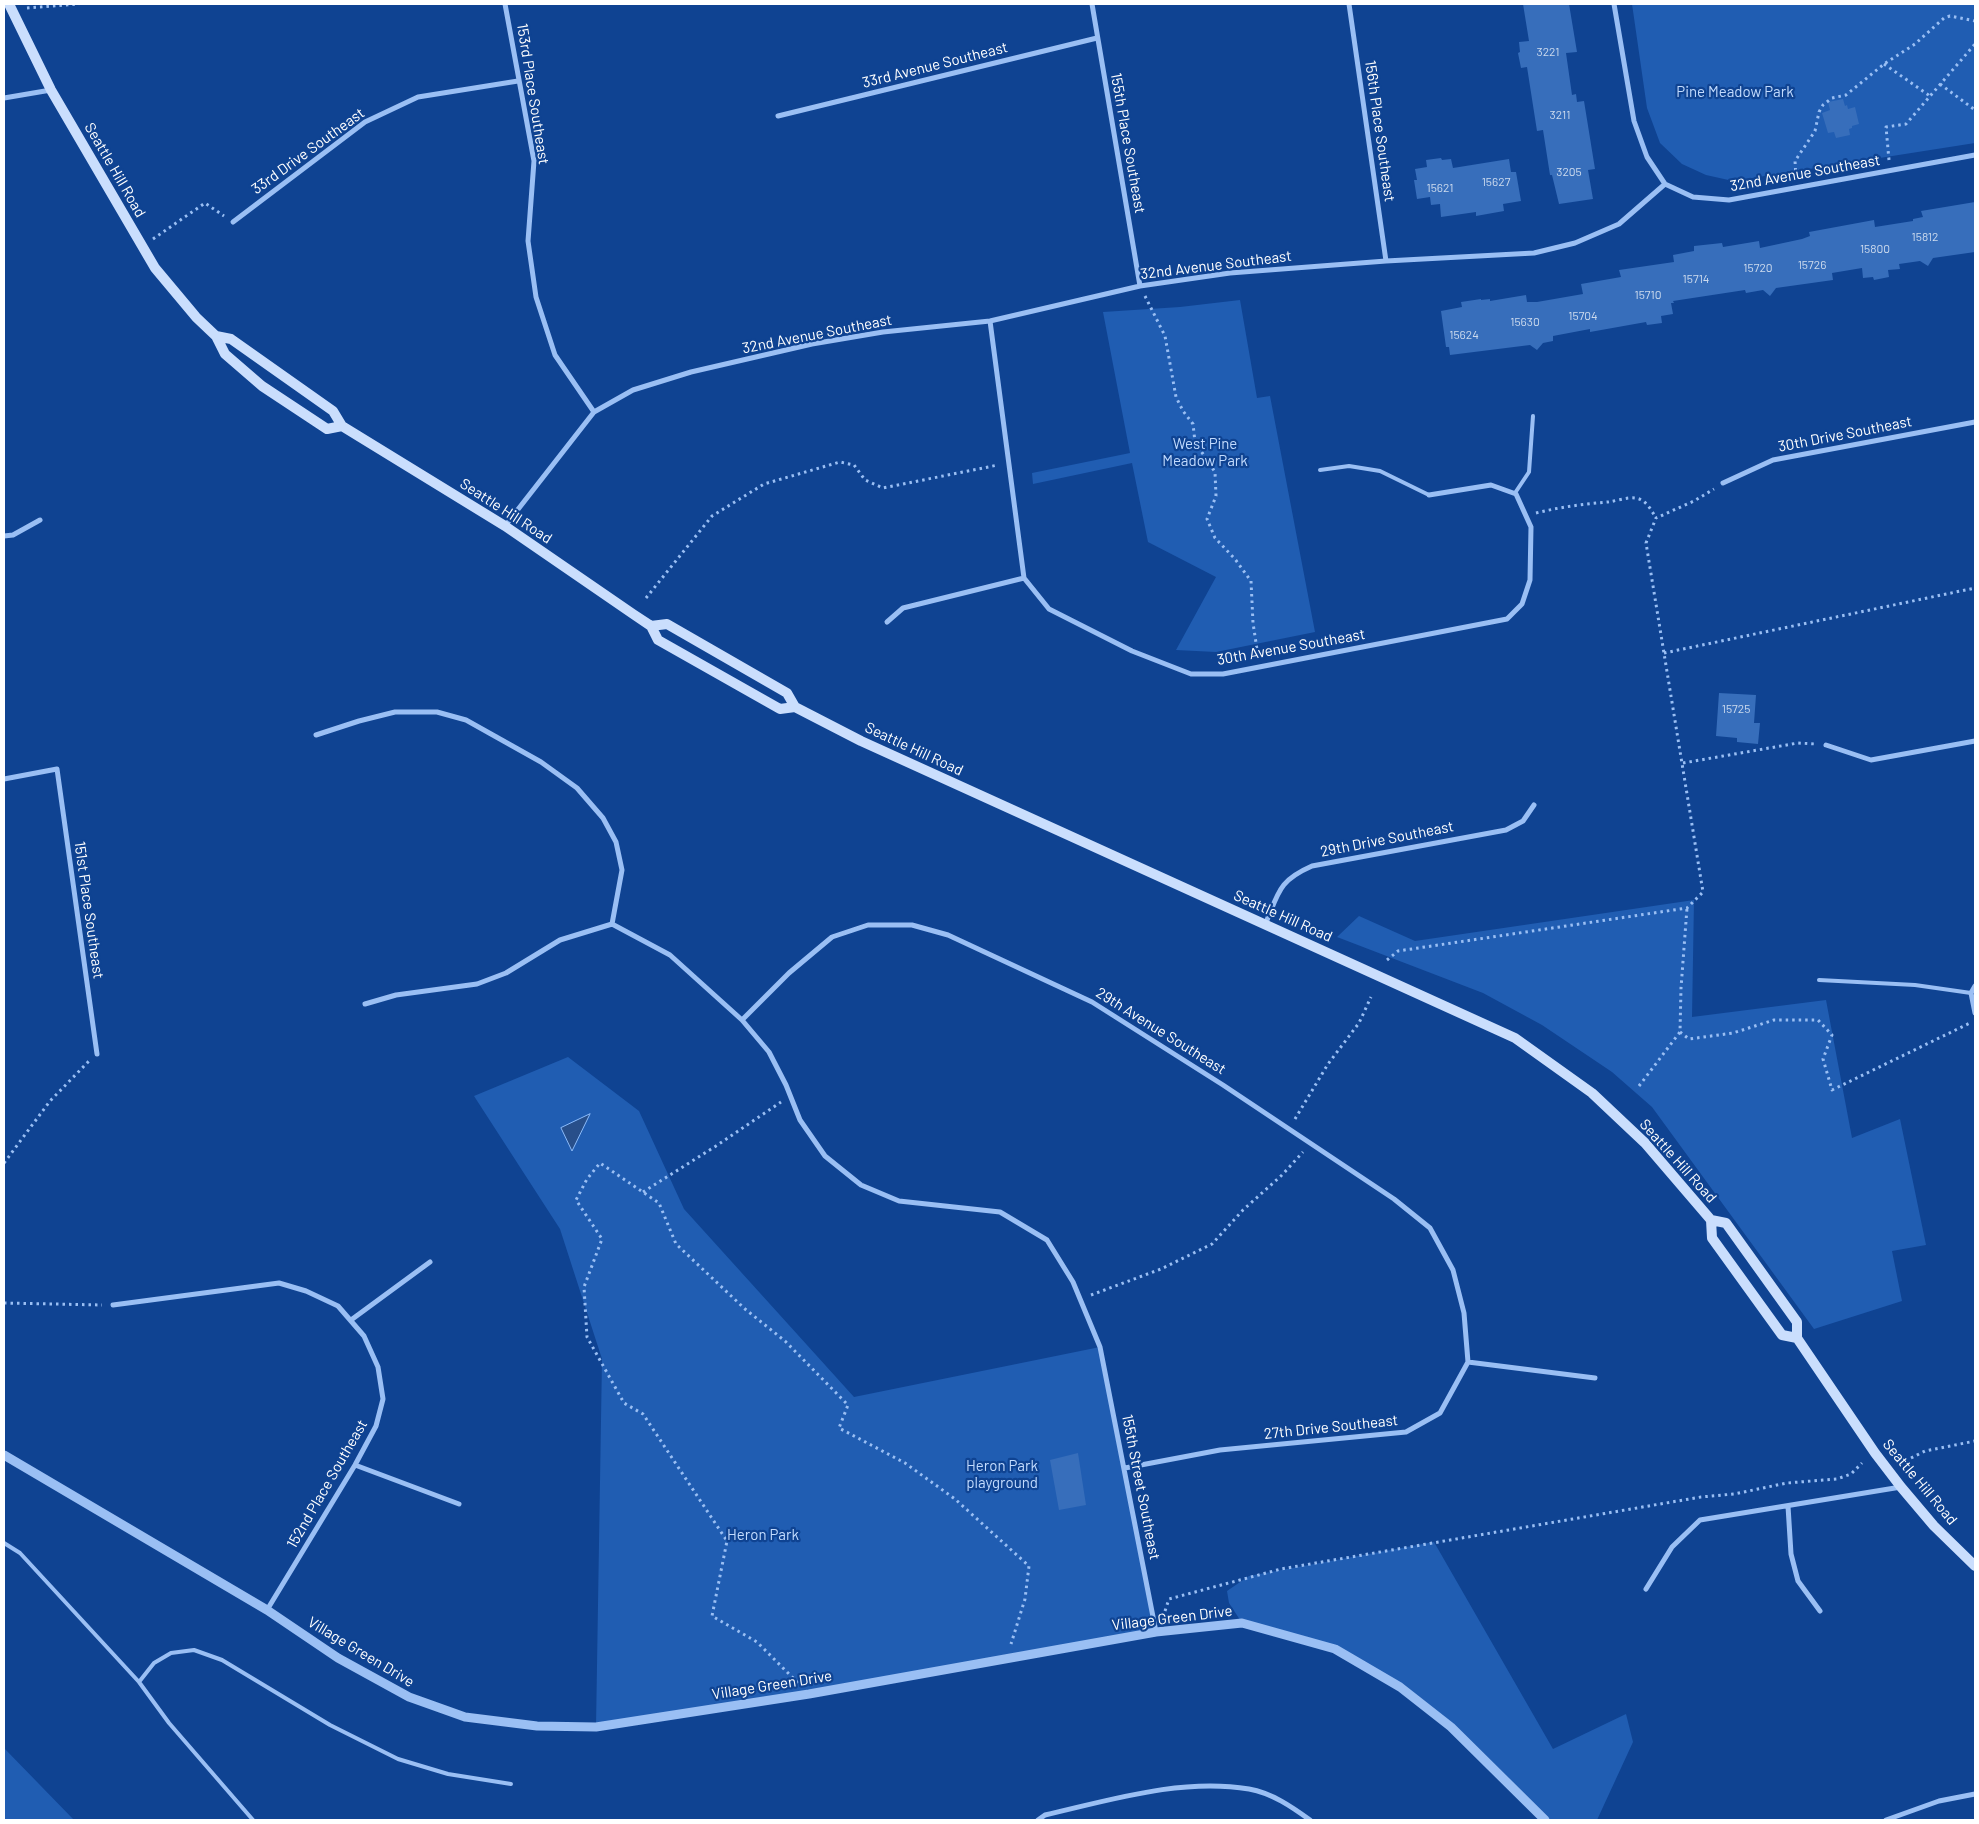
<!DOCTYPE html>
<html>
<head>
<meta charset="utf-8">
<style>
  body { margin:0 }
  #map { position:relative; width:1979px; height:1824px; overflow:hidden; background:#0f4392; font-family:Barlow,sans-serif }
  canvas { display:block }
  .frame { position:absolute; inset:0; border:5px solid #fff; pointer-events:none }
</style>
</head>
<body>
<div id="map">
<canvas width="1979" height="1824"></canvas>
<div class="frame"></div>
</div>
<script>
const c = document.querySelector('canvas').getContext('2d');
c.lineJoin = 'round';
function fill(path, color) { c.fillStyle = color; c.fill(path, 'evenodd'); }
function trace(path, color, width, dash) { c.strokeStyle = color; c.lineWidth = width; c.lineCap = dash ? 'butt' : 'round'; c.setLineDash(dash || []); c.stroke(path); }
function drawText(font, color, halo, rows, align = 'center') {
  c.font = font + ' Barlow,sans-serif'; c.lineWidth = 4.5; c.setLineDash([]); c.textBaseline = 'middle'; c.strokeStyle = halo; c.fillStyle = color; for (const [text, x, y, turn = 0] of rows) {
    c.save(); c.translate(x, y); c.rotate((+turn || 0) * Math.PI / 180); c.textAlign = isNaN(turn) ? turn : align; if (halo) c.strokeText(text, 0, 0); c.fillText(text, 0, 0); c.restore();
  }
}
const green = new Path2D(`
  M1632 4H1975V143L1733 181 1706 175 1682 164 1660 143 1647 108Z
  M1240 300 1257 398 1270 396 1315 632 1216 652 1176 650 1216 577 1148 542 1132 463 1033 484 1032 473 1130 453 1103 312 1180 307Z
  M1694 900 1692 1017 1826 1000 1852 1138 1900 1119 1926 1245 1892 1251 1902 1301 1814 1329 1652 1107 1612 1072 1542 1025 1483 993 1337 937 1359 916 1415 941Z
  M568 1057 639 1111 684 1209 854 1397 1100 1347 1156 1632 596 1727 602 1359 560 1229 474 1096Z
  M1434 1542 1553 1749 1626 1714 1633 1742 1597 1820H1545L1451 1727 1400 1687 1335 1649 1242 1623 1229 1603 1227 1591 1249 1576Z
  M4 1748 74 1820H4Z`);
const water = new Path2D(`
  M590 1114 572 1151 561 1128Z`);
const building = new Path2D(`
  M1523 4H1569L1577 52 1566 53 1572 95 1576 94 1577 102 1584 101 1595 169 1588 170 1593 199 1559 204 1552 175H1550L1543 130 1537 131 1527 67 1521 68 1518 53 1520 52 1519 42 1529 41Z
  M1843 99 1845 106 1847 105 1848 109 1855 107 1859 124 1852 126V128L1849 129 1850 135 1836 138 1834 132 1828 133 1822 113 1830 110 1828 102Z
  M1441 158 1442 160 1451 159 1453 168 1509 159 1511 172H1516L1521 201 1503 204 1504 211 1476 216V212L1441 217 1440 204 1431 205 1430 197 1417 199 1414 180H1417L1415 169 1427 167 1426 160Z
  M1975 202V252L1933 258 1928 266 1920 261 1899 264 1900 269 1888 270 1889 277 1874 280 1873 277 1863 278 1862 268 1832 273 1833 280 1776 288 1770 296 1763 290 1746 293 1745 290 1673 301 1674 303H1671L1673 314 1661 316 1662 323 1647 325 1646 322 1590 332V329L1553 336V341L1543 343 1537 350 1530 345 1450 355 1449 347H1446L1441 311 1462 307 1461 302 1481 299V300L1490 299V301L1526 295 1527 302H1537L1583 294 1581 284 1621 277 1619 270 1674 262 1673 255 1694 251V246L1722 243 1723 247 1759 241 1760 248 1802 239 1810 236 1809 232 1874 220 1875 227 1913 221V219L1923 217 1921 211Z
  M1719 693 1756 695 1754 723H1760L1758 744 1737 742V738L1716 736Z
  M1078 1453 1086 1505 1059 1510 1050 1460Z`);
const path = new Path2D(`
  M27 8 79 4
  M1884 64 1930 96
  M1940 84 1975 110
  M1889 160 1886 127 1906 124 1975 44
  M1796 177 1795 161 1815 131 1819 112 1823 105 1832 98 1846 95 1884 64 1915 44 1944 18 1950 16 1975 21
  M153 239 205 203 224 216
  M1145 296 1165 336 1176 397 1183 411 1193 424 1195 442 1215 472 1216 496 1207 519 1215 538 1235 559 1251 581 1253 623 1258 656
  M1536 513C1560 507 1584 504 1608 502 1616 501 1627 497 1635 498 1646 499 1651 510 1656 518
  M646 598 712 516 764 484 840 462 854 465 865 480 883 488 998 465
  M1664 653 1975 588
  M1683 763 1798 743 1816 744
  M1387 960 1398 951 1687 908 1703 892 1646 543 1656 518 1694 501 1714 489
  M1680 1032 1689 1039 1733 1033 1774 1020H1818L1832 1035 1823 1059 1832 1090 1970 1023
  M1639 1086 1680 1032 1681 988 1687 908
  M1295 1119 1328 1064 1359 1023 1371 997
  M4 1163 50 1101 89 1061
  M643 1192 716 1146 781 1102
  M1091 1295 1161 1269 1212 1244 1243 1210 1282 1175 1303 1152
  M4 1303 102 1305
  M1911 1458 1925 1451 1975 1441
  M1165 1611 1169 1599 1281 1569 1701 1497 1734 1494 1787 1483 1837 1479 1851 1474 1862 1463
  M798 1683 757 1642 712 1616 727 1541 643 1414 624 1403 587 1337 584 1287 602 1239 576 1200 587 1179 600 1163 659 1203 676 1244 745 1309 785 1341 848 1405 839 1428 905 1463 955 1499 1029 1566 1025 1599 1011 1644`);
const service = new Path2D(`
  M1320 470 1349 466 1380 471 1429 495
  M1515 493 1529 472 1533 416
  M1819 980 1915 985 1971 993
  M4 1543 20 1553 139 1682 169 1723 253 1820
  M139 1682 154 1663 171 1653 194 1650 222 1660 330 1725 398 1759 448 1774 511 1784`);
const minor = new Path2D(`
  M505 4 534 161 528 241 536 297 555 355 594 412
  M1092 4 1140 286
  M1349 4 1386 261
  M1614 4 1634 121 1647 157 1665 184 1693 197 1729 200 1975 155
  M4 98 51 90
  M778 116 1097 38
  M233 222 365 122 418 97 518 81
  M990 321 1024 578 1049 609 1132 651 1191 674H1223L1507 619 1522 604 1530 580 1531 527 1516 494 1491 485 1429 495
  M1723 483 1773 460 1975 422
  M505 526 594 412 633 390 691 372 812 344 883 332 990 321 1140 286 1230 273 1386 261 1534 253 1575 243 1619 224 1665 184
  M4 536 13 535 40 520
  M887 622 903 608 1024 578
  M316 735 359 721 395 712H437L466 720 541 762 577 788 603 818 616 842 622 870 612 924
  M1826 745 1871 760 1975 741
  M4 779 57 769 97 1054
  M612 924 670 955 742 1020 769 1052 786 1085 800 1120 825 1156 861 1185 899 1201 1000 1212 1047 1240 1073 1282 1100 1347 1156 1632
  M1265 925C1279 892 1278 881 1312 866L1506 830 1523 821 1534 805
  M1975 986 1971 993 1975 1013
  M365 1004 396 995 477 984 506 973 560 940 612 924
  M742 1020 789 973 832 937 868 925H912L948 935 1092 1002 1223 1085 1394 1199 1430 1228 1453 1270 1464 1313 1468 1362
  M113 1305 279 1283 306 1291 338 1306 364 1336 378 1367 383 1399 376 1426 355 1465 267 1610
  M351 1320 430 1262
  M355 1465 459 1504
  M1125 1468 1220 1450 1406 1432 1440 1413 1468 1362 1595 1378
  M1788 1506 1791 1554 1798 1581 1820 1611
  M1646 1589 1672 1547 1700 1520 1901 1487
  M1038 1820 1045 1815C1111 1800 1180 1778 1249 1789 1272 1793 1292 1807 1310 1820
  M1886 1820 1939 1801 1975 1794`);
const tertiary = new Path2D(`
  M4 1455 267 1610 338 1658 409 1697 465 1717 537 1726 596 1727 809 1694 1156 1632 1242 1623 1335 1649 1400 1687 1451 1727 1545 1820`);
const secondary = new Path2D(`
  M9 4 51 90 155 268 196 317 216 336 225 354 262 386 327 429 342 426
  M216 336 231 339 333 411 342 426 505 526 633 614 651 626 658 640 780 709 795 707
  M651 626 667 624 787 693 795 707 861 741 1515 1038 1592 1093 1645 1143 1711 1220 1712 1238 1782 1335 1797 1338
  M1711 1220 1726 1223 1797 1322V1338L1875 1453 1901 1487 1934 1526 1975 1566`);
const numberNames = [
  ["3221",1548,52],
  ["3211",1560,115],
  ["3205",1569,172],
  ["15627",1496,182],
  ["15621",1440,188],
  ["15812",1925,237],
  ["15800",1875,249],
  ["15726",1812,265],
  ["15720",1758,268],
  ["15714",1696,279],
  ["15710",1648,295],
  ["15704",1583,316],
  ["15630",1525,322],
  ["15624",1464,335],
  ["15725",1736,709]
];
const streetNames = [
  ["33rd Avenue Southeast",935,65,-14],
  ["153rd Place Southeast",533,94,81],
  ["156th Place Southeast",1380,131,82],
  ["155th Place Southeast",1128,143,80],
  ["33rd Drive Southeast",308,151,-36],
  ["Seattle Hill Road",115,170,60],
  ["32nd Avenue Southeast",1805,173,-10],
  ["32nd Avenue Southeast",1216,265,-7],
  ["32nd Avenue Southeast",817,334,-11],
  ["30th Drive Southeast",1845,434,-11],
  ["Seattle Hill Road",506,511,33],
  ["30th Avenue Southeast",1291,647,-10],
  ["Seattle Hill Road",914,749,25],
  ["29th Drive Southeast",1387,839,-11],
  ["151st Place Southeast",89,910,82],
  ["Seattle Hill Road",1283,916,24],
  ["29th Avenue Southeast",1161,1031,32],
  ["Seattle Hill Road",1678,1161,48],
  ["27th Drive Southeast",1331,1427,-6],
  ["Seattle Hill Road",1920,1482,50],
  ["152nd Place Southeast",327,1484,-60],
  ["155th Street Southeast",1141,1487,79],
  ["Village Green Drive",1172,1618,-7],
  ["Village Green Drive",361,1652,31],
  ["Village Green Drive",772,1685,-9]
];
const parkNames = [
  ["Pine Meadow Park",1735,92],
  ["West Pine",1205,444],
  ["Meadow Park",1205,461],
  ["Heron Park",1002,1466],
  ["playground",1002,1483],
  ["Heron Park",763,1535]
];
fill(green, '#205db2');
fill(water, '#284f8a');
trace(water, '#8bbaf8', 1);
fill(building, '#376ebb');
trace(path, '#9abff4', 3, [2.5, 4]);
trace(service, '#9abff4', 4);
trace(minor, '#9abff4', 5);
trace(tertiary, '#9abff4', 9);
trace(secondary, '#cadefd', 10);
drawText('12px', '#cddbee', null, numberNames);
drawText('15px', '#fff', '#0f4392', streetNames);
drawText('15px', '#c2dbfe', '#0f4392', parkNames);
</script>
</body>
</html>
